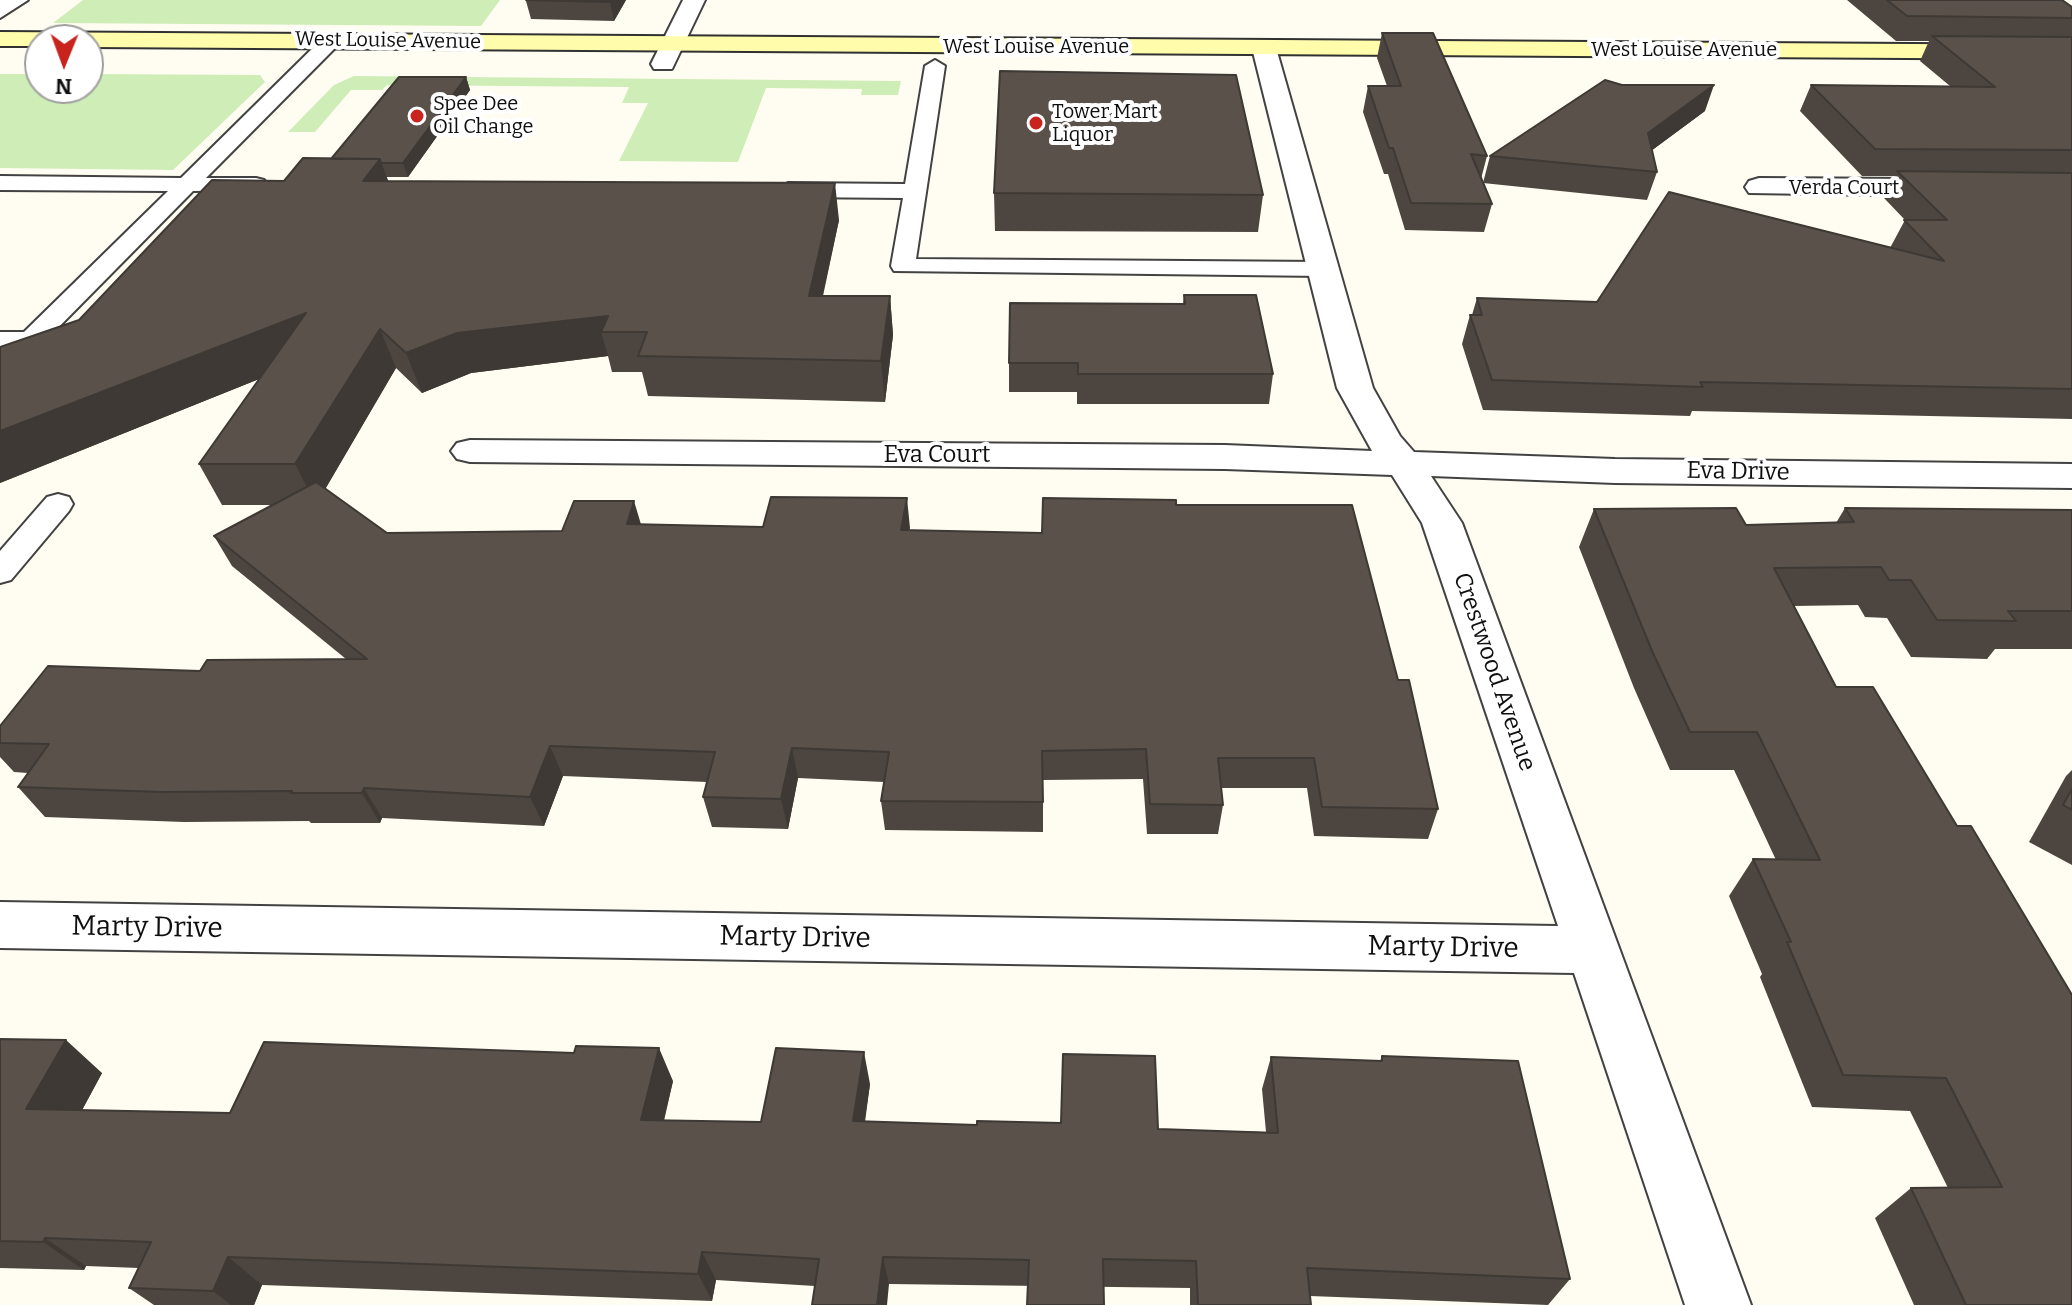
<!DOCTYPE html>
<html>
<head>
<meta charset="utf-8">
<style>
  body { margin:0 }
  #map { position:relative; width:2072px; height:1305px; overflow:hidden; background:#fffdf1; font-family:Bitter,serif }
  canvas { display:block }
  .north { position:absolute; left:24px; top:24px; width:80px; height:80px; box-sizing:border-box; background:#fff; border:2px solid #9f9f9f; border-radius:50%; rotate:181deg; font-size:22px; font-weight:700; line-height:32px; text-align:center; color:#0f0f0f }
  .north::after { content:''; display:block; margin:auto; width:28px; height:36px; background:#c9231d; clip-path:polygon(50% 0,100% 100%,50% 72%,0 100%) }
</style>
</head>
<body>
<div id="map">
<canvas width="2072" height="1305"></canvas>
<div class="north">N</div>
</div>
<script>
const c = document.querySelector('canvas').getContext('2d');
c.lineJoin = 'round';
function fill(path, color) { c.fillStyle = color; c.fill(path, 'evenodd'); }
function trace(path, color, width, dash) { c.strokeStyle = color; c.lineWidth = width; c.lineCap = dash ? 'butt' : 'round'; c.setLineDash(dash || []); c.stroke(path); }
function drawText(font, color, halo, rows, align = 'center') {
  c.font = font + ' Bitter,serif'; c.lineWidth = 8; c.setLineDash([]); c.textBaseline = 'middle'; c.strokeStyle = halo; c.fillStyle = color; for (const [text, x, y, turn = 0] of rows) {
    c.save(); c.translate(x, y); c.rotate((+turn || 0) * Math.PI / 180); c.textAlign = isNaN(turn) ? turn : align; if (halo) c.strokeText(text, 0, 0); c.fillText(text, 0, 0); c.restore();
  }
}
const green = new Path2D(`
  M83 0H500L481 26 53 23Z
  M0 74H40V88H88V74L260 75 265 82 173 170 0 168Z
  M354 76 901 81 898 95H861L862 89 766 88 738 162 619 161 648 103H622L629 87 387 85 382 90H351L315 132H288L334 85Z`);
const lane = new Path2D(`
  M0 0H28L0 18Z
  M331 35 338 37 340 41 338 45 206 178H256L264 180 267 185 264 190 193 191 40 346 0 348V332H24L168 191 0 190V176L181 178 324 37Z
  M935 60 945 66 916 259 1323 262 1332 264 1335 269 1332 274 1323 276 894 271 891 266 903 198 788 197 777 190 788 183 905 184 925 66Z
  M58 494 69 497 73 504 69 511 11 580 0 583V551L47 497Z`);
const street = new Path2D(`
  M683 0H705L672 69H654L651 64Z
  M1264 41 1273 43 1276 48 1373 388 1400 436 1414 452 1615 459 2072 464V488L1615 483 1431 476 1462 523 1751 1305H1685L1574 973 0 948V902L1558 926 1422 523 1392 475 1225 469 470 462 457 459 451 451 457 443 470 440 1225 445 1372 451 1337 388 1252 48 1255 43Z
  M1759 178 2072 180V198L1749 193 1745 187 1749 181Z`);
const secondary = new Path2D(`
  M0 32 2072 45V59L88 47V40H40V46H0Z`);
const wall = new Path2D(`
  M626 0 614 21 531 19 526 1Z
  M1847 0H2062L2072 7V419L1692 411 1690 416 1483 410 1462 344 1470 315H1472L1477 298 1597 302 1890 248 1905 220 1884 198 1895 176H1862L1800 111 1811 85 1950 86 1920 61 1929 41H1896Z
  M1382 33 1487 156 1481 179 1492 204 1484 232 1405 230 1388 174H1384L1363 112 1368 86H1387L1377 58Z
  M466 77 470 90 408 177H386L388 181 839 220 823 296H890L893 335 885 402 648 396 642 372H612L608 356 471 373 422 393 396 368 325 489 387 533 562 531 641 524 1042 533 1176 505 1398 680 1438 809 1428 839 1314 836 1307 788H1221L1223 805 1218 834H1147L1143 779 1043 780V832L885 830 881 801 884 782 798 778 788 829 712 827 703 797 707 782 563 776 544 826 382 818 380 823H311L309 821 184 822 45 817 18 787 28 773 14 772 0 757V726L200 671 346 659 232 566 214 536 273 505H222L199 464 259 379 0 483V347L79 320 284 181 331 159Z
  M1705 111 1652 150 1657 172 1647 200 1483 183 1490 156Z
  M994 193 1263 195 1258 232 995 231Z
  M1184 295 1273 374 1269 404H1077V392H1009V363L1183 304Z
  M1845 508 2072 510V649H1995L1987 659 1911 657 1887 618 1865 617 1858 605 1794 606 2072 1305H1914L1875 1218 1911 1188H1948L1910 1111 1812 1107 1760 977 1762 974 1729 896 1753 859 1776 860 1734 770H1670L1634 688 1579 547 1594 509 1746 525 1836 523Z
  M2072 770V865L2029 842 2066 776Z
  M0 1039 102 1073 82 1110 230 1113 673 1081 664 1121 761 1122 870 1084 865 1122 1266 1132 1262 1089 1271 1057 1380 1061 1382 1056 1570 1279 1548 1305 1310 1296 1311 1305H1190V1288L889 1284 815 1286 716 1280 712 1301 262 1285 254 1305H154L129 1288 139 1268 86 1266 84 1270 0 1268Z`);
const shadedWall = new Path2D(`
  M611 0H626L614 21 610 2Z
  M466 77 470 90 408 177 403 163Z
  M1714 85 1705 111 1639 160 1648 133Z
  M380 159 394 196 363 181Z
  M835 183 839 220 814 335 809 296Z
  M890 296 893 335 885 402 881 361Z
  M306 313 324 353 0 483V431Z
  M608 316 601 332 608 356 471 373 422 393 406 353 457 333Z
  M380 329 396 368 316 505 295 464Z
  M907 498 910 528 904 560 901 530Z
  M634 501 643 531 627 524Z
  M550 746 563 776 544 826 530 797Z
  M792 748 798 778 788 829 781 799Z
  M364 788 382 818 380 823 362 793Z
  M66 1040 102 1073 66 1140 26 1109Z
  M659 1048 673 1081 656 1151 641 1120Z
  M864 1052 870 1084 860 1152 853 1121Z
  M45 1238 86 1266 84 1270 43 1242Z
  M702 1252 716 1280 712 1301 698 1274Z
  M228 1257 262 1285 254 1305H231L213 1291Z
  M883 1257 889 1284 887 1305H877Z`);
const building = new Path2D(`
  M526 0H611L610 2Z
  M1887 0H2062L2072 7V18L1907 16Z
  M1382 33H1433L1487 156 1471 154 1492 204 1411 203 1393 148H1389L1368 86H1401Z
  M1932 36 2072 37V150L1875 149 1811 85 1995 87Z
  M1000 71 1236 75 1263 195 994 193Z
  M399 77H466L403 163H381L380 159H331Z
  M1605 80 1622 85H1714L1648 133 1657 172 1490 156Z
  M303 158 380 159 363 181 835 183 809 296H890L881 361 638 356 647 332H601L608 316 457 333 406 353 380 329 295 464H199L306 313 0 431V347L79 320 212 180 284 181Z
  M1897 171 2072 173V389L1700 382 1703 387 1492 380 1470 315H1482L1477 298 1597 302 1669 192 1944 261 1904 220H1947Z
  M1184 295H1256L1273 374H1078V363H1009L1010 303 1185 304Z
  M316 482 387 533 562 531 574 501H634L627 524 763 527 771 497 907 498 901 530 1042 533 1043 498 1176 500V505H1352L1398 680H1409L1438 809 1322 807 1314 758H1218L1223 805 1150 804 1146 749 1042 751 1043 802 881 801 889 752 792 748 781 799 703 797 715 752 550 746 530 797 364 788 362 793H291L292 791 161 792 18 787 49 744 0 743V726L48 666 200 671 207 660 367 659 214 536Z
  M1736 508 1746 525 1854 522 1845 508 2072 510V611H2008L2016 621 1937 620 1911 580H1889L1881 567 1774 568 1836 687H1873L1957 826H1971L2072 995V1305H1966L1911 1188 2002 1187 1946 1078 1843 1075 1787 942H1791L1753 859 1820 860 1757 732H1690L1652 651 1594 509Z
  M2072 789V810L2063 805Z
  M0 1039 66 1040 26 1109 230 1113 264 1042 574 1053 576 1046 659 1048 641 1120 761 1122 776 1048 864 1052 853 1121 977 1125V1121L1061 1123 1063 1054 1155 1056 1158 1129 1278 1133 1271 1057 1382 1061V1056L1518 1061 1570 1279 1307 1268 1311 1305H1198L1196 1261 1103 1259 1104 1305H1027L1029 1260 883 1257 877 1305H812L819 1259 702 1252 698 1274 228 1257 213 1291 129 1288 151 1242 45 1238 43 1242 0 1241Z`);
const markers = [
  [417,116,8,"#c9231d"],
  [1036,123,8,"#c9231d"]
];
const farStreetnames = [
  ["West Louise Avenue",388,41,1],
  ["West Louise Avenue",1036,47],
  ["West Louise Avenue",1684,50],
  ["Verda Court",1844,188]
];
const farPoinames = [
  ["Spee Dee",433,104],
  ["Oil Change",433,127],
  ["Tower Mart",1052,112],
  ["Liquor",1052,135]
];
const streetNames = [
  ["Eva Court",937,455],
  ["Eva Drive",1738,472,1],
  ["Crestwood Avenue",1494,672,71]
];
const nearStreetnames = [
  ["Marty Drive",147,928,1],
  ["Marty Drive",795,938,1],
  ["Marty Drive",1443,948,1]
];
fill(green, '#cfedb7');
trace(lane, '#424242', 4);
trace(street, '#424242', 4);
trace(secondary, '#313131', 4);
fill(lane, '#fff');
fill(street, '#fff');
fill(secondary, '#fffdac');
fill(wall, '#4d4640');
fill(shadedWall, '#3e3934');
fill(building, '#59514a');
trace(building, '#3e3934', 2);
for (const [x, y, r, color] of markers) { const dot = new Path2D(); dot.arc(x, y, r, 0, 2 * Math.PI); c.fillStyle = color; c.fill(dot); trace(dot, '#fff', 3); }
drawText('20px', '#0f0f0f', '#fff', farStreetnames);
drawText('20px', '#0f0f0f', '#fff', farPoinames, 'left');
drawText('24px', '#0f0f0f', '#fff', streetNames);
drawText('28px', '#0f0f0f', '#fff', nearStreetnames);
</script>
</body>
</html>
